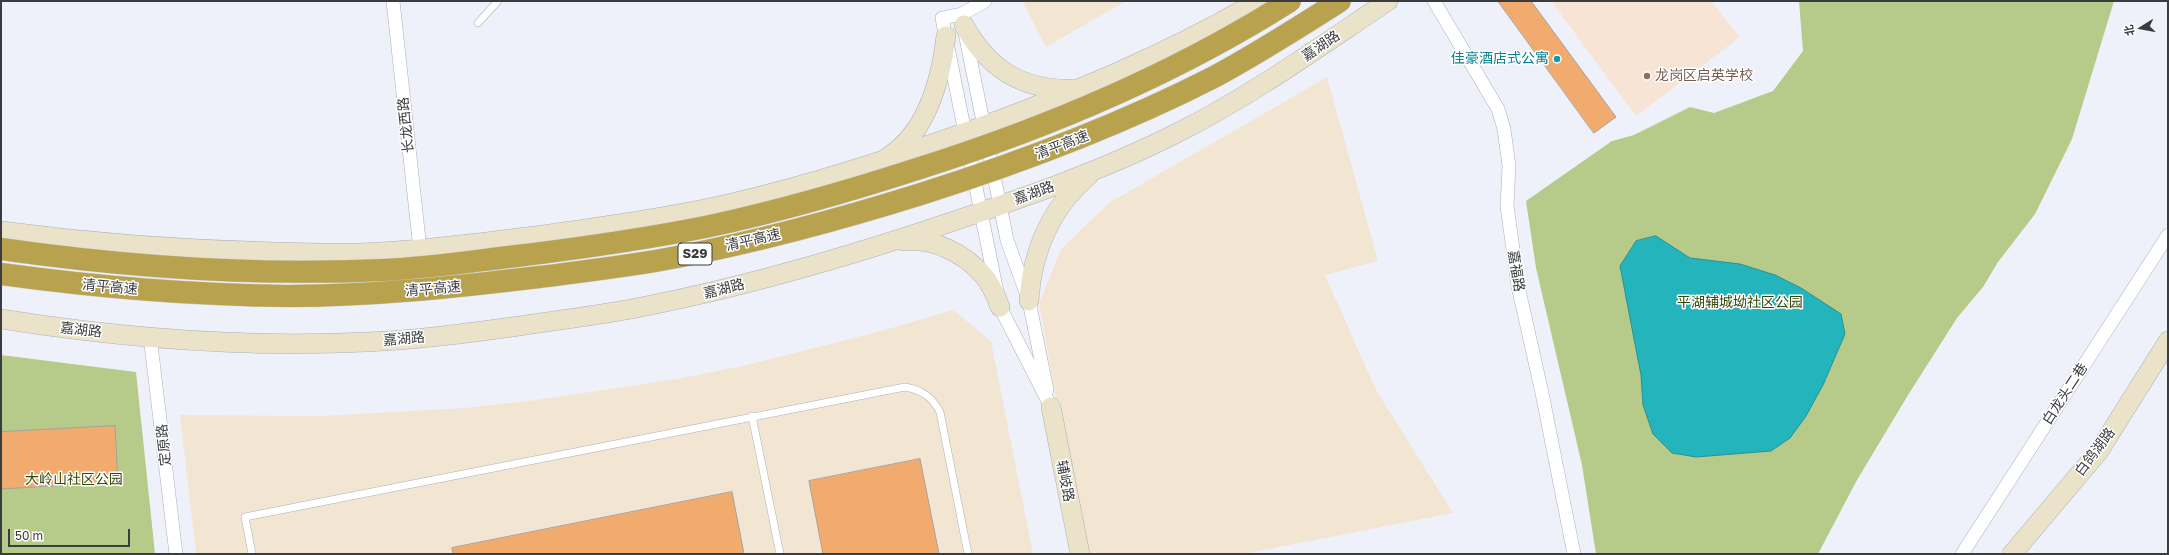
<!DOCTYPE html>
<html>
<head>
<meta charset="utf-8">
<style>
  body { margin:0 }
  #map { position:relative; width:2169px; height:555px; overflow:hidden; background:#eff1fa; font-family:"Golos Text","Noto Sans SC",sans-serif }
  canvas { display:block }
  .frame { position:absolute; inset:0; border:2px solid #3b3c3f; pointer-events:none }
  .north { position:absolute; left:2121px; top:8px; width:40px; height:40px; -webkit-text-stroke:3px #fff; paint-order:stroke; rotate:259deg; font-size:11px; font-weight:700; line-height:16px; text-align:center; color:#3b3c3f }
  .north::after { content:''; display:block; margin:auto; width:14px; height:18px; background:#3b3c3f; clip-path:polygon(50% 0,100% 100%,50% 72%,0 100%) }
  .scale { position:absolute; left:8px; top:529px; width:122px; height:18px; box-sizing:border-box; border:2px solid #3b3c3f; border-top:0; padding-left:5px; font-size:12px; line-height:14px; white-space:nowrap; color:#3b3c3f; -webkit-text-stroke:3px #fff; paint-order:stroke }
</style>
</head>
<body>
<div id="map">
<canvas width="2169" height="555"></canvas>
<div class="frame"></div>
<div class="north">北</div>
<div class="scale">50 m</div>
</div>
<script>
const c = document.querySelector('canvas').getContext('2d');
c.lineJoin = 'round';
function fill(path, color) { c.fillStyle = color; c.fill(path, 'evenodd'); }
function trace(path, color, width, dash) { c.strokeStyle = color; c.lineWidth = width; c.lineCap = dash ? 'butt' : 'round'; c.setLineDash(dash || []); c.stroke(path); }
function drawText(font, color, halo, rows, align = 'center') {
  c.font = font + ' "Golos Text","Noto Sans SC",sans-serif'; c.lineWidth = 3; c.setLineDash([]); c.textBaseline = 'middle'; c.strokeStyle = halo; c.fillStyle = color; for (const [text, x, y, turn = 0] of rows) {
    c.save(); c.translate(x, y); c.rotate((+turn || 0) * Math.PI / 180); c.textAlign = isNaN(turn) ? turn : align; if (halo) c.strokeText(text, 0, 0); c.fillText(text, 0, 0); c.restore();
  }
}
const industrial = new Path2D(`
  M1022 1H1126L1046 47Z
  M1327 77 1378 261 1325 275 1376 390 1453 513 1243 554H1087L1066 454 1039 304 1061 249 1109 203Z
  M953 310 991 341 1033 554H196L180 415 323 416 465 408 536 400 677 379 747 365 885 330Z`);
const education = new Path2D(`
  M1551 1H1711L1740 37 1636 116Z`);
const green = new Path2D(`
  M1799 1H2114L2072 139 2035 214 1998 262 1983 287 1957 318 1908 395 1857 480 1818 554H1596L1582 465 1536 268 1526 201 1612 141 1634 135 1690 107 1714 113 1773 91 1803 51Z
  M1 355 136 372 155 554H1Z`);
const water = new Path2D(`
  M1656 236 1690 258 1740 264 1775 275 1801 288 1841 314 1845 334 1823 385 1806 416 1790 438 1771 451 1696 457 1672 453 1653 434 1643 405 1641 375 1620 266 1636 241Z`);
const building = new Path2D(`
  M1498 1H1531L1616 117 1594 133Z
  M115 426 118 482 1 489V432Z
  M920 459 939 554H823L809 481Z
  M732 492 744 554H453L452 548Z`);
const lane = new Path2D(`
  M478 23 498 1
  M752 416 780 554
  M252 554 245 517 905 387C922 390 932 397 940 412L968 554`);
const street = new Path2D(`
  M393 1 420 249
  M985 1 962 14 942 18 1000 307 1051 407
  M1434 1 1498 109 1504 129 1509 166 1507 206 1518 286 1542 393 1574 554
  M965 33 1007 240 1029 301 1047 390
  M150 336 176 554
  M1962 554 2168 235`);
const secondary = new Path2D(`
  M964 25C987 67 1020 90 1070 89
  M889 156C928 131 941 78 946 36
  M1 231C92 243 183 250 275 252 303 252 331 254 359 253 418 251 477 243 535 236 600 227 665 218 728 204 811 185 892 158 972 130 1070 94 1168 54 1258 1
  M904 241C933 238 964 253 983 275 991 284 996 296 1000 307
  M1029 301C1032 252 1050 209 1088 176
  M1 319C121 338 245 348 366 342 417 340 468 333 519 326 565 319 611 314 656 304 745 286 832 261 918 233 1005 204 1094 175 1177 133 1251 96 1319 47 1388 1
  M1051 407 1080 554
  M2012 554 2099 451 2168 341`);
const highwayBridge = new Path2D(`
  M1 249C127 267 256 276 383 270 428 268 473 261 517 256 582 248 646 239 710 226 780 211 849 191 917 169 1047 128 1175 74 1290 1
  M1 274C96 287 191 295 287 296 372 296 455 287 539 277 585 271 632 266 677 257 760 241 841 219 921 194 1022 162 1120 125 1214 77 1257 54 1299 27 1340 1`);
const markers = [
  [1557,59,4,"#0f9aa8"],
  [1647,76,4,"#8d6e63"]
];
const shields = [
  [695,254,34]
];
const shieldNames = [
  ["S29",695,254]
];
const streetNames = [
  ["嘉湖路",1321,46,-34],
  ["长龙西路",406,125,-96],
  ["清平高速",1062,145,-21],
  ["嘉湖路",1034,193,-20],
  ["清平高速",753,240,-13],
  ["嘉福路",1516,271,81],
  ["清平高速",110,287,5],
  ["清平高速",433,289,-5],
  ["嘉湖路",724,289,-14],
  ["嘉湖路",81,330,6],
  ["嘉湖路",404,339,-5],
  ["白龙头二巷",2065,394,-57],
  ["定原路",164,445,-96],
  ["白鸽湖路",2095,452,-53],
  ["辅岐路",1065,481,79]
];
const cultureNames = [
  ["佳豪酒店式公寓",1549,59]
];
const educationNames = [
  ["龙岗区启英学校",1655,76]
];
const parkNames = [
  ["平湖辅城坳社区公园",1740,303],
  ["大岭山社区公园",74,480]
];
fill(industrial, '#f2e6d2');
fill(education, '#f7e4d4');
fill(green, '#b6ca8a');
fill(water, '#23b5bb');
trace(water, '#2a9196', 1);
fill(building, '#f1ab6e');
trace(building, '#a8a19b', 1);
trace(lane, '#adafb7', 8);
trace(street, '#adafb7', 14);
trace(secondary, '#adafb7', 20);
trace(lane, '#fff', 7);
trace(street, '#fff', 13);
trace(secondary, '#eae3ca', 19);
trace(highwayBridge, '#d0d0d1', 23, []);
trace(highwayBridge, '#b8a24d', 22);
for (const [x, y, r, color] of markers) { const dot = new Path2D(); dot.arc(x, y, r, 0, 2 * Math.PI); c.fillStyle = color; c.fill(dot); trace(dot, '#fff', 1.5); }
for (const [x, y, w] of shields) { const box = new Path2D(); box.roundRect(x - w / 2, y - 11, w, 22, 3); c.fillStyle = '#fff'; c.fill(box); trace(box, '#3b3c3f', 1); }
drawText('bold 13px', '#3b3c3f', null, shieldNames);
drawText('14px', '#3b3c3f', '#fff', streetNames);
drawText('14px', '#0d838f', '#fff', cultureNames, 'right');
drawText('14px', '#785e54', '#fff', educationNames, 'left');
drawText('14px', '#374706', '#fff', parkNames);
</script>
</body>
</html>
